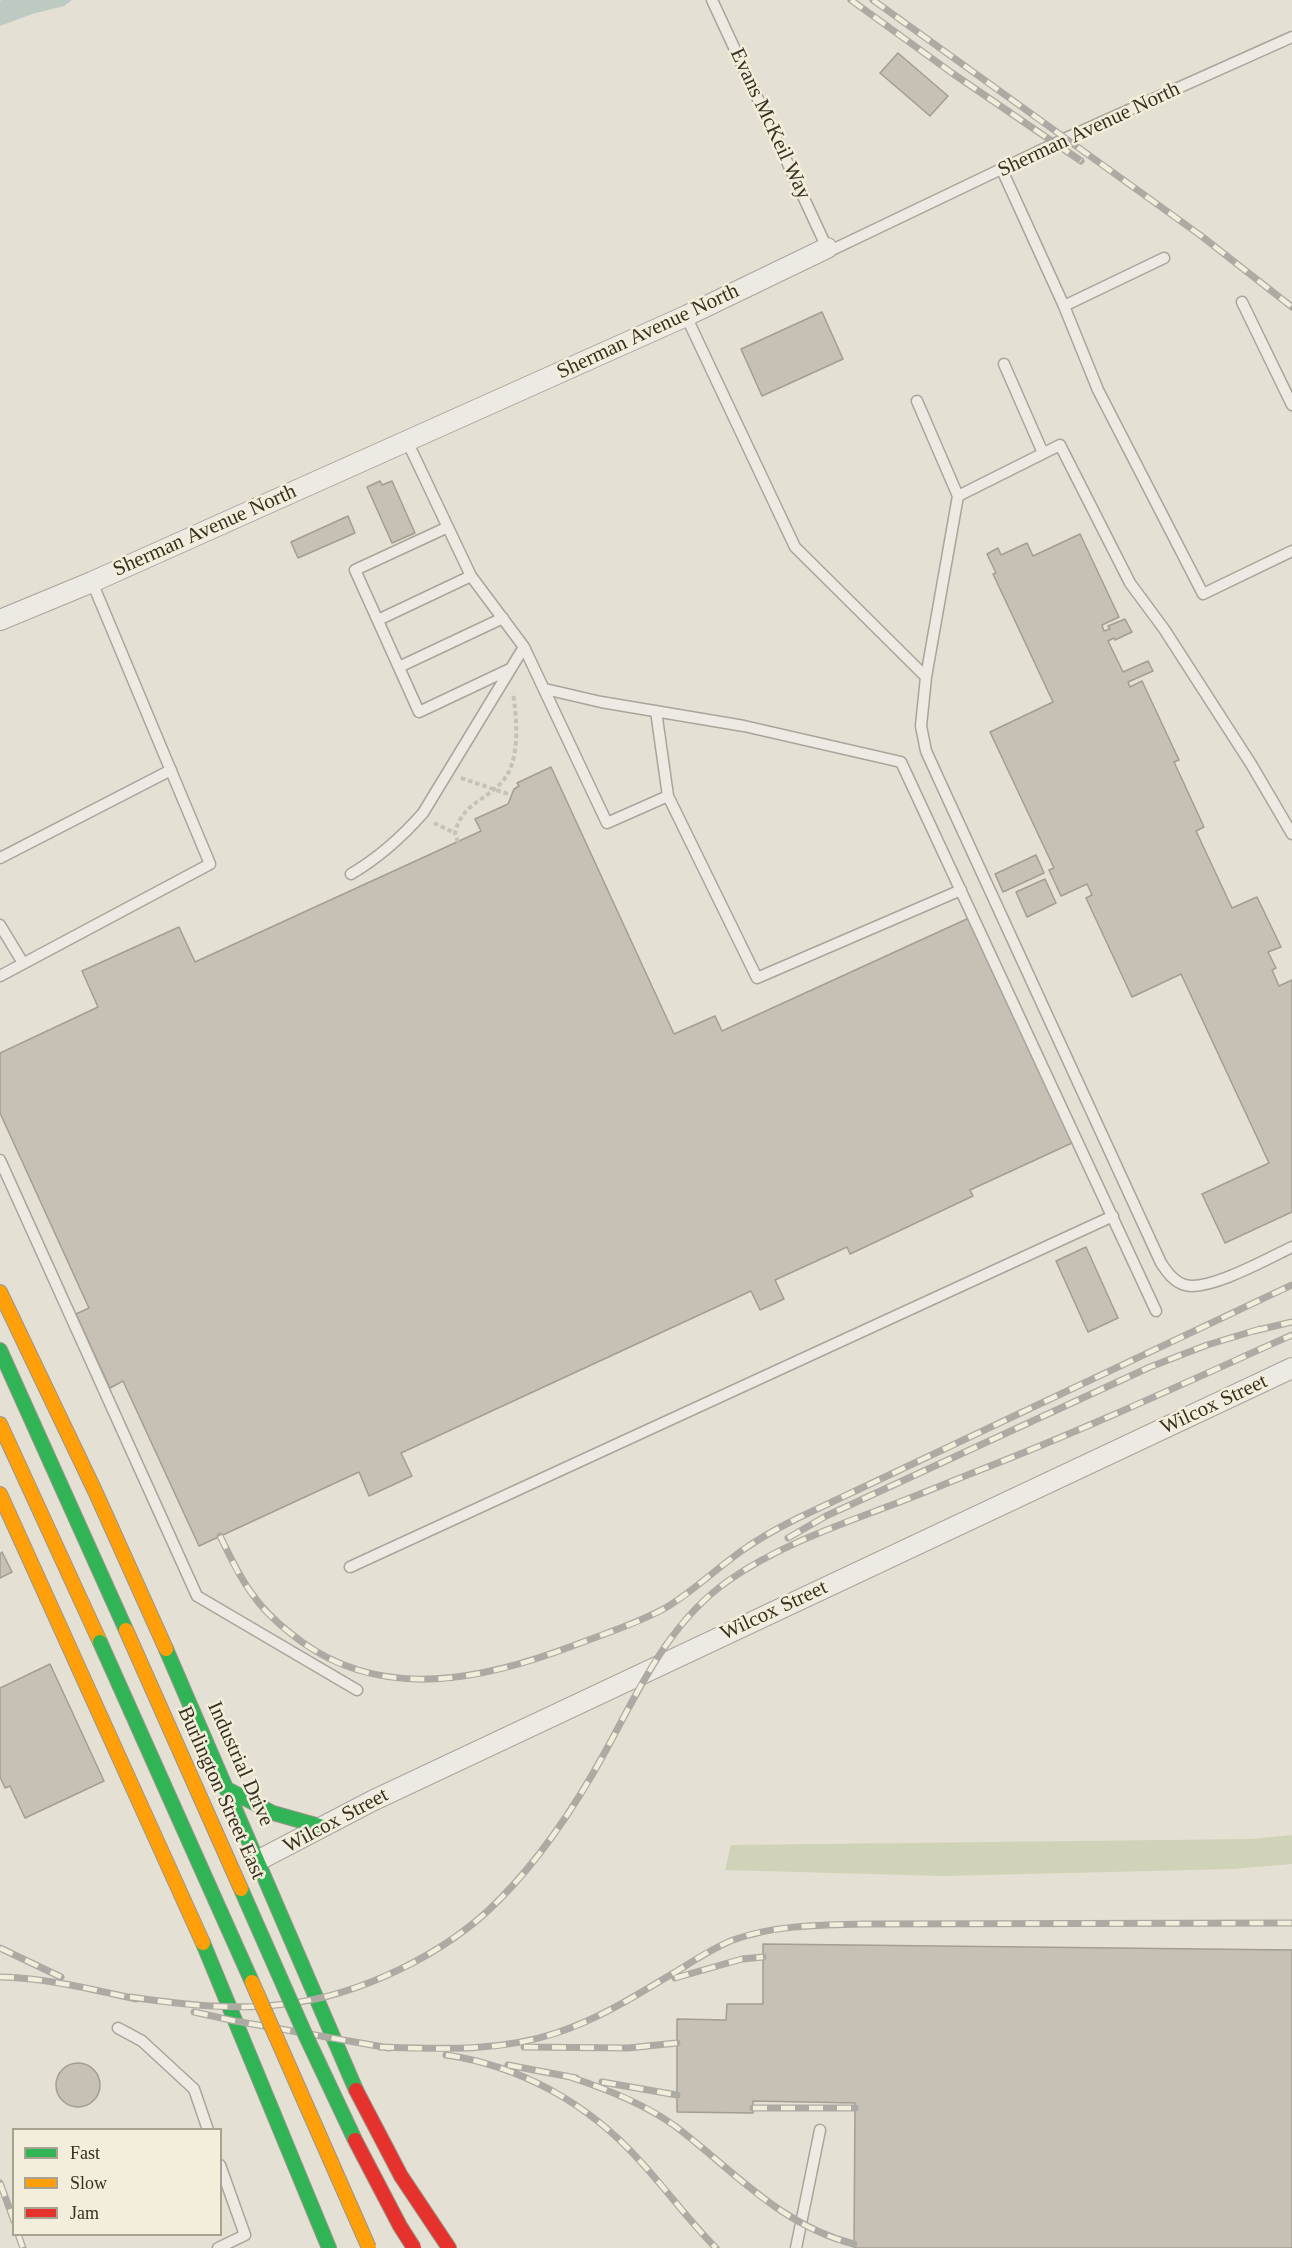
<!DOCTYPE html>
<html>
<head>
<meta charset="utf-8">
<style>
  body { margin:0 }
  #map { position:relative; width:1292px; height:2248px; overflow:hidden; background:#e4e0d3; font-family:"Times New Roman",serif }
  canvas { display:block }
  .legend { position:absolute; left:12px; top:2128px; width:210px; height:108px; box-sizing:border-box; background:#f3eedb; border:2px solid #a8a291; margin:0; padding:8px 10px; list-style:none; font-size:18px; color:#382f23 }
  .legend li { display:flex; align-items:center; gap:12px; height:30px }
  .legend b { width:30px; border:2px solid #a8a291 }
</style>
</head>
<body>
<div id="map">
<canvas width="1292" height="2248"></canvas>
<ul class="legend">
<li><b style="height:8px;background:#30b455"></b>Fast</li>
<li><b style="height:8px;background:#ff9f0a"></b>Slow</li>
<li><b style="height:8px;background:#e5322d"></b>Jam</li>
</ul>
</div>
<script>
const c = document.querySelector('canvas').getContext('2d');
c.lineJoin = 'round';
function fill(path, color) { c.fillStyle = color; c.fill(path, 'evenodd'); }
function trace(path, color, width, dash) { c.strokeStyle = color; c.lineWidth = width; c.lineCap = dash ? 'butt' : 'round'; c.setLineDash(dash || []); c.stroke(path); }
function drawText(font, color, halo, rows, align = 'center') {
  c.font = font + ' "Times New Roman",serif'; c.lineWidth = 5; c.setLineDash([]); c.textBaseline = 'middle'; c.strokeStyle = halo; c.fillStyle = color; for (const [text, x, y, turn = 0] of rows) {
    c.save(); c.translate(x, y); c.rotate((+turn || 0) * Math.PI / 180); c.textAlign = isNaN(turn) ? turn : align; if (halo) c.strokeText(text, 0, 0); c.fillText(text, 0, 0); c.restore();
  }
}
const green = new Path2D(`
  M1292 1835V1864L1232 1869 944 1876 725 1870 731 1845 1251 1839Z`);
const water = new Path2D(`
  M2 0H72L64 6 32 14 0 26V1Z`);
const building = new Path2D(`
  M898 53 948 96 930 116 880 73Z
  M822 312 843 359 762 396 741 349Z
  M380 481 382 485 392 481 415 533 392 543 367 487Z
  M348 516 355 533 298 558 291 542Z
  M1080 534 1119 617 1102 625 1104 631 1110 629 1108 626 1125 619 1132 632 1115 640 1114 638 1108 641 1123 672 1148 661 1153 671 1128 682 1130 687 1142 681 1179 760 1174 762 1204 827 1196 831 1232 908 1257 897 1281 947 1268 952 1276 968 1272 970 1279 986 1292 980V1212L1225 1243 1202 1194 1269 1163 1181 974 1132 997 1086 898 1092 895 1087 884 1061 896 1049 870 1054 868 990 732 1053 702 993 574 996 573 987 554 998 548 1001 555 1027 543 1033 556Z
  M551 767 674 1034 715 1016 722 1031 969 918 1072 1143 970 1190 973 1196 850 1254 847 1247 775 1280 784 1299 760 1310 751 1291 401 1453 412 1476 369 1496 359 1472 199 1546 123 1381 110 1388 76 1314 89 1308 0 1113V1053L98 1007 82 971 179 927 195 962 481 831 475 819 508 804 514 789 519 786 517 783Z
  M1036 855 1044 873 1003 892 995 874Z
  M1045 879 1056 903 1027 917 1016 892Z
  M1086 1247 1118 1318 1088 1332 1056 1261Z
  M2 1552 12 1572 0 1578V1554Z
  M50 1664 104 1781 25 1818 10 1786 5 1788 0 1777V1688Z
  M763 1944 1292 1950V2248H854L855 2103 753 2101V2113L677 2112V2019L726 2020 727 2004H763Z
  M56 2085a22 22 0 1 1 44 0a22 22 0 1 1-44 0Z`);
const path = new Path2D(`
  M461 778 511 795
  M434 823 455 833
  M458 842 455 833C461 805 484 801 501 783 521 763 517 719 513 693`);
const lane = new Path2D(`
  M712 0 827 248 834 249 1064 139 1292 37
  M1002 170 1064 306 1098 390 1203 594 1292 551
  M1242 302 1292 405
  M1064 306 1164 258
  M686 316 795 547 926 677
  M1004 364 1043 453
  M917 401 958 496 926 677 921 726 926 751 941 784 1161 1263C1167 1272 1174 1282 1185 1285 1208 1292 1269 1258 1292 1247
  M407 441 471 576 524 647 607 823 668 796 757 978 961 890
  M958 496 1060 445 1130 583 1164 629 1251 764 1292 834
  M448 527 355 570 419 712 510 669
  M378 620 471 576
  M399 667 503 618
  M545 689 601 702 744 726 901 762 1156 1311
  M656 711 668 796
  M0 858 171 770
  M351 874C380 857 401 838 423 813L524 647
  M0 925 23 963
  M0 976 210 864 92 582
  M0 1160 197 1596 357 1690
  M350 1567 1113 1216
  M118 2028 142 2041 194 2089 208 2130
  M218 2248 245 2235 220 2165
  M796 2248 820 2130`);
const street = new Path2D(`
  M0 620 92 582 686 316 827 248
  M259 1860 372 1801 1292 1368`);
const fast = new Path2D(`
  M0 1350 126 1630
  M166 1649 356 2090
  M227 1789 273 1813 323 1827
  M203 1943 329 2248`);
const slow = new Path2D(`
  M0 1292 95 1491 166 1649
  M0 1424 100 1642
  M0 1494 203 1943`);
const jam = new Path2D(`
  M356 2090 401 2176 449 2248`);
const rail = new Path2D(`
  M851 0 952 73 1081 161
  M873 0 1200 235 1292 307
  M1254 1331 1292 1322
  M220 1536C230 1556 239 1577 253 1595 266 1614 283 1628 302 1642 385 1702 486 1679 575 1645 606 1633 639 1623 667 1607 693 1591 715 1570 740 1552 758 1539 778 1528 798 1518L1292 1285
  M788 1538 826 1516 1150 1367 1207 1345 1260 1329
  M0 1948 61 1977
  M0 1977C47 1978 90 1989 136 1999
  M675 1978 742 1959 763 1957
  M130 1997C181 2004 233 2011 285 2004 359 1996 446 1954 498 1901 541 1858 576 1805 605 1752 639 1690 668 1623 728 1581 775 1548 828 1529 881 1509 914 1497 947 1483 980 1470 1086 1429 1189 1381 1292 1335
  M194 2012 235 2021 389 2048
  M380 2047C439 2049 499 2052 556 2033 600 2019 638 1994 677 1971 695 1960 713 1948 733 1940 775 1925 818 1925 863 1924L1292 1923
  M524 2047 628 2048 677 2043
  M446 2055C521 2066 589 2104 640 2161 666 2189 689 2221 716 2248
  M508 2065 576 2078
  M567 2076C604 2088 643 2103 675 2126 733 2170 781 2226 854 2244
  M602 2082 677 2095
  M753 2108H855
  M0 2183 14 2221
  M18 2234 23 2248`);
const fastBridge = new Path2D(`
  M100 1642 252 1982
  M241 1889 305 2034 355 2140`);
const slowBridge = new Path2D(`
  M126 1630 241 1889
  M252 1982 369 2248`);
const jamBridge = new Path2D(`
  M355 2140 400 2226 414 2248`);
const streetNames = [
  ["Evans McKeil Way",770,124,65],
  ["Sherman Avenue North",1089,130,-25],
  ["Sherman Avenue North",648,332,-25],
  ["Sherman Avenue North",205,531,-24],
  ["Wilcox Street",1214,1405,-25],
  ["Wilcox Street",774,1611,-25],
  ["Industrial Drive",240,1764,66],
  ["Burlington Street East",221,1793,66],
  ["Wilcox Street",336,1821,-28]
];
fill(green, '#d0d3b7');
fill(water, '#bccac2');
fill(building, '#c7c0b4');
trace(building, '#a49d92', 1.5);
trace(lane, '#aaa59b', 13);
trace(street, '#aaa59b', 22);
trace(fast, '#99958b', 16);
trace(slow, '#99958b', 16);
trace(jam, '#99958b', 16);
trace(path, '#c5c2ba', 4, [4.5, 3]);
trace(lane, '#eceae3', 10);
trace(street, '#eceae3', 20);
trace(fast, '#30b455', 14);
trace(slow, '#ff9f0a', 14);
trace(jam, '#e5322d', 14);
trace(rail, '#adaaa3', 7);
trace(rail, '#f3eedb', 4.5, [14]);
trace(fastBridge, '#99958b', 16, []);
trace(slowBridge, '#99958b', 16, []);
trace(jamBridge, '#99958b', 16, []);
trace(fastBridge, '#30b455', 14);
trace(slowBridge, '#ff9f0a', 14);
trace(jamBridge, '#e5322d', 14);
drawText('21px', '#382f23', '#f3eedb', streetNames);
</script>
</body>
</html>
